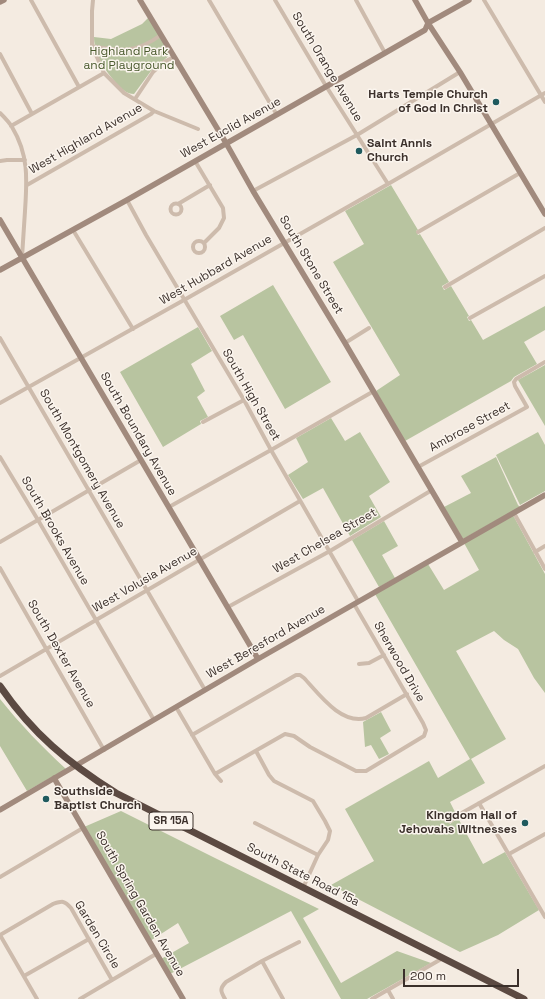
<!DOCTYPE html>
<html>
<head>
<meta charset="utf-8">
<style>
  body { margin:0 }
  #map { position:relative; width:545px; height:999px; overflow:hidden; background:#f4ebe1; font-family:"Space Grotesk",sans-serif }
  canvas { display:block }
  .scale { position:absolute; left:403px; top:969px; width:116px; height:18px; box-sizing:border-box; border:2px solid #3b302b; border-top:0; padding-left:5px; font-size:12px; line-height:14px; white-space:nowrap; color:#3b302b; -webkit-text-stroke:3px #fbf5ee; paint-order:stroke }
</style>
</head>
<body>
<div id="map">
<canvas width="545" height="999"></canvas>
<div class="scale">200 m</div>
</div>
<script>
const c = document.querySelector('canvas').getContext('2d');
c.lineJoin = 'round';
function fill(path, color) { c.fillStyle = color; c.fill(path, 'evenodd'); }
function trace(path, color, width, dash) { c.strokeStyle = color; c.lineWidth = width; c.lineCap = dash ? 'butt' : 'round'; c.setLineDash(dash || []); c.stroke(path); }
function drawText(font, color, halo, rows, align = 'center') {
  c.font = font + ' "Space Grotesk",sans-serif'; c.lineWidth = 3; c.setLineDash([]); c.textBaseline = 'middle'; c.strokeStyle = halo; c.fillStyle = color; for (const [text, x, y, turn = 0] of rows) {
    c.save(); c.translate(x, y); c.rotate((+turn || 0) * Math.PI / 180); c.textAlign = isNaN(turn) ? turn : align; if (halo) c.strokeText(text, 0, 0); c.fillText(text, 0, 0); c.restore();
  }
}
const green = new Path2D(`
  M149 17 170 55 151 71 134 94C127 94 123 90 118 85 106 72 94 55 94 37L111 39 142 24Z
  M391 185 418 230 416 231 418 235 420 234 449 282 442 286 444 290 451 286 469 316 467 317 469 321 471 320 483 340 545 306V330L524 342 537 364 514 377 511 381 405 441 376 391 400 375 333 262 364 244 345 211Z
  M273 285 331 382 285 409 243 335 234 340 220 316Z
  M198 327 212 351 191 364 205 391 197 397 208 417 200 421 201 424 163 447 120 372Z
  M545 365V426L518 380Z
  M331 418 345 441 360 432 390 482 369 496 381 517 350 536 323 488 303 499 288 475 308 462 296 438Z
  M538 432 545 445V491L520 505 496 455Z
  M496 457 518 505 520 507 463 539 444 507 471 493 461 476Z
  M513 515 545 574V693L534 678 518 649 504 640 494 631 456 651 506 739 471 759 485 783 450 802 456 814 448 821 450 824 458 818 483 864 505 852 539 910 498 935 460 952 331 885 374 861 345 809 429 761 438 778 470 759 375 594 428 564 444 590 479 570 464 543Z
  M384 521 398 546 382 555 395 578 379 587 352 540Z
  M0 699C20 724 42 747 66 769L27 791 0 746Z
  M381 712 391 731 380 738 389 754 379 759 371 745 365 747 363 722Z
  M121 811 215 858 319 909 303 918 341 983 397 951 431 963 367 999H341L291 911 170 974 161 959 189 943 178 923 150 941 84 827Z`);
const street = new Path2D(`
  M31 0 79 87
  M93 0 92 11V46L104 73 124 93 154 111 198 129
  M209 0 277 115
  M275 0 326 86 388 184
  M356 0 385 53
  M484 0 545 102
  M92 46C121 52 136 53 161 35
  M0 54 32 114
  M135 99 153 72 164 62 174 57
  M0 113C4 117 9 122 12 127 29 155 27 180 25 211 24 226 23 242 22 257
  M11 126 104 73
  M0 161 7 160H25
  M195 161 223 208 224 218 219 228 204 243
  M27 185 151 114 154 111
  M253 191 357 135 460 72
  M127 200 146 235 244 400 271 450 358 601
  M170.5 209a5.5 5.5 0 1 1 11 0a5.5 5.5 0 1 1-11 0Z
  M178 204 210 185
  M73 230 133 329
  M418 232 520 173
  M193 247a6 6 0 1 1 12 0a6 6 0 1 1-12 0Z
  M445 287 545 228
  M470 318 545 276
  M0 338 205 690
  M345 343 369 328
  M0 403 184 300 388 184 545 93
  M203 422 244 400
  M0 457 38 520 154 720
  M418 467 527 407 515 386 514 382 516 379 545 362
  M169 507 271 450 374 391
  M514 513 545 569
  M0 542 141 460
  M535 552 545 546
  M0 568 104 750
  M228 607 330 551 432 490
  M359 664 369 663 384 655
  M0 676 300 501
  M176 707 215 774 221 781
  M192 735 296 675H300L304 678C319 694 341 725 366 718L407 694
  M256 751 269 775 274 781 313 801 325 821 330 831 328 840 318 855 303 888
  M215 774 285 734 294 736 310 747 356 771H366L424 736 426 730 423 723 354 604
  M479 803 545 917
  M450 821 460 814 545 766
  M255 823 318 855
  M509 854 545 834
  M0 877 83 828
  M0 935 53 904C62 901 64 900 71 908L112 980
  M0 935 37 999
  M262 961 283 999
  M24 976 89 939
  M388 990 393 999
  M80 999 156 954
  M225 999C221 992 219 989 226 982L262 961 299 942
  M372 999 443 958`);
const secondary = new Path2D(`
  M140 0 226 143 253 191 345 343 462 542
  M415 0 428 23 460 72 545 214
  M0 2 4 0
  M0 220 258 659
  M0 270 127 200 385 53 425 30 428 23 469 0
  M54 778 183 999
  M0 810 258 659 545 495`);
const highway = new Path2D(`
  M0 686C32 733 68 763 116 793L524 999`);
const markers = [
  [496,102,4,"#1f5a5e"],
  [359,151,4,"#1f5a5e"],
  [46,799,4,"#1f5a5e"],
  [525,823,4,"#1f5a5e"]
];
const shields = [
  [171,821,44]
];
const shieldNames = [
  ["SR 15A",171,821]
];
const parkNames = [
  ["Highland Park",129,52],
  ["and Playground",129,66]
];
const streetNames = [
  ["South Orange Avenue",327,67,59],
  ["West Euclid Avenue",231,128,-29],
  ["West Highland Avenue",86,139,-30],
  ["South Stone Street",311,265,59],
  ["West Hubbard Avenue",216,270,-30],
  ["South High Street",251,395,60],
  ["Ambrose Street",470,427,-29],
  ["South Boundary Avenue",138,434,60],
  ["South Montgomery Avenue",82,459,60],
  ["South Brooks Avenue",55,531,60],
  ["West Chelsea Street",325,541,-30],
  ["West Volusia Avenue",145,580,-30],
  ["West Beresford Avenue",266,642,-30],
  ["South Dexter Avenue",61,654,60],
  ["Sherwood Drive",399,662,60],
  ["South State Road 15a",303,875,27],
  ["South Spring Garden Avenue",140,904,60],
  ["Garden Circle",97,935,59]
];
const poiNames = [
  ["Harts Temple Church",488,95],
  ["of God in Christ",488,109],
  ["Saint Annis",367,144,"left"],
  ["Church",367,158,"left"],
  ["Southside",54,792,"left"],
  ["Baptist Church",54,806,"left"],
  ["Kingdom Hall of",517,816],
  ["Jehovahs Witnesses",517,830]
];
fill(green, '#b8c4a0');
trace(street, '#cdbbac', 4);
trace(secondary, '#a18a7d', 5.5);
trace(highway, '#5c4a42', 7);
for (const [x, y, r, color] of markers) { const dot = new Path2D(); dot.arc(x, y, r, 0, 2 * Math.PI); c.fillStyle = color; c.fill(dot); trace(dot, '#fbf5ee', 1.5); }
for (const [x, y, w] of shields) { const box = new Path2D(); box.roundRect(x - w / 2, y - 9, w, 18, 3); c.fillStyle = '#fbf5ee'; c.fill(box); trace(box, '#3b302b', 1); }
drawText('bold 11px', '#3b302b', null, shieldNames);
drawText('12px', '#4a5a2e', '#fbf5ee', parkNames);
drawText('12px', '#3b302b', '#fbf5ee', streetNames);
drawText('bold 12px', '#3b302b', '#fbf5ee', poiNames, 'right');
</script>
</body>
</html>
